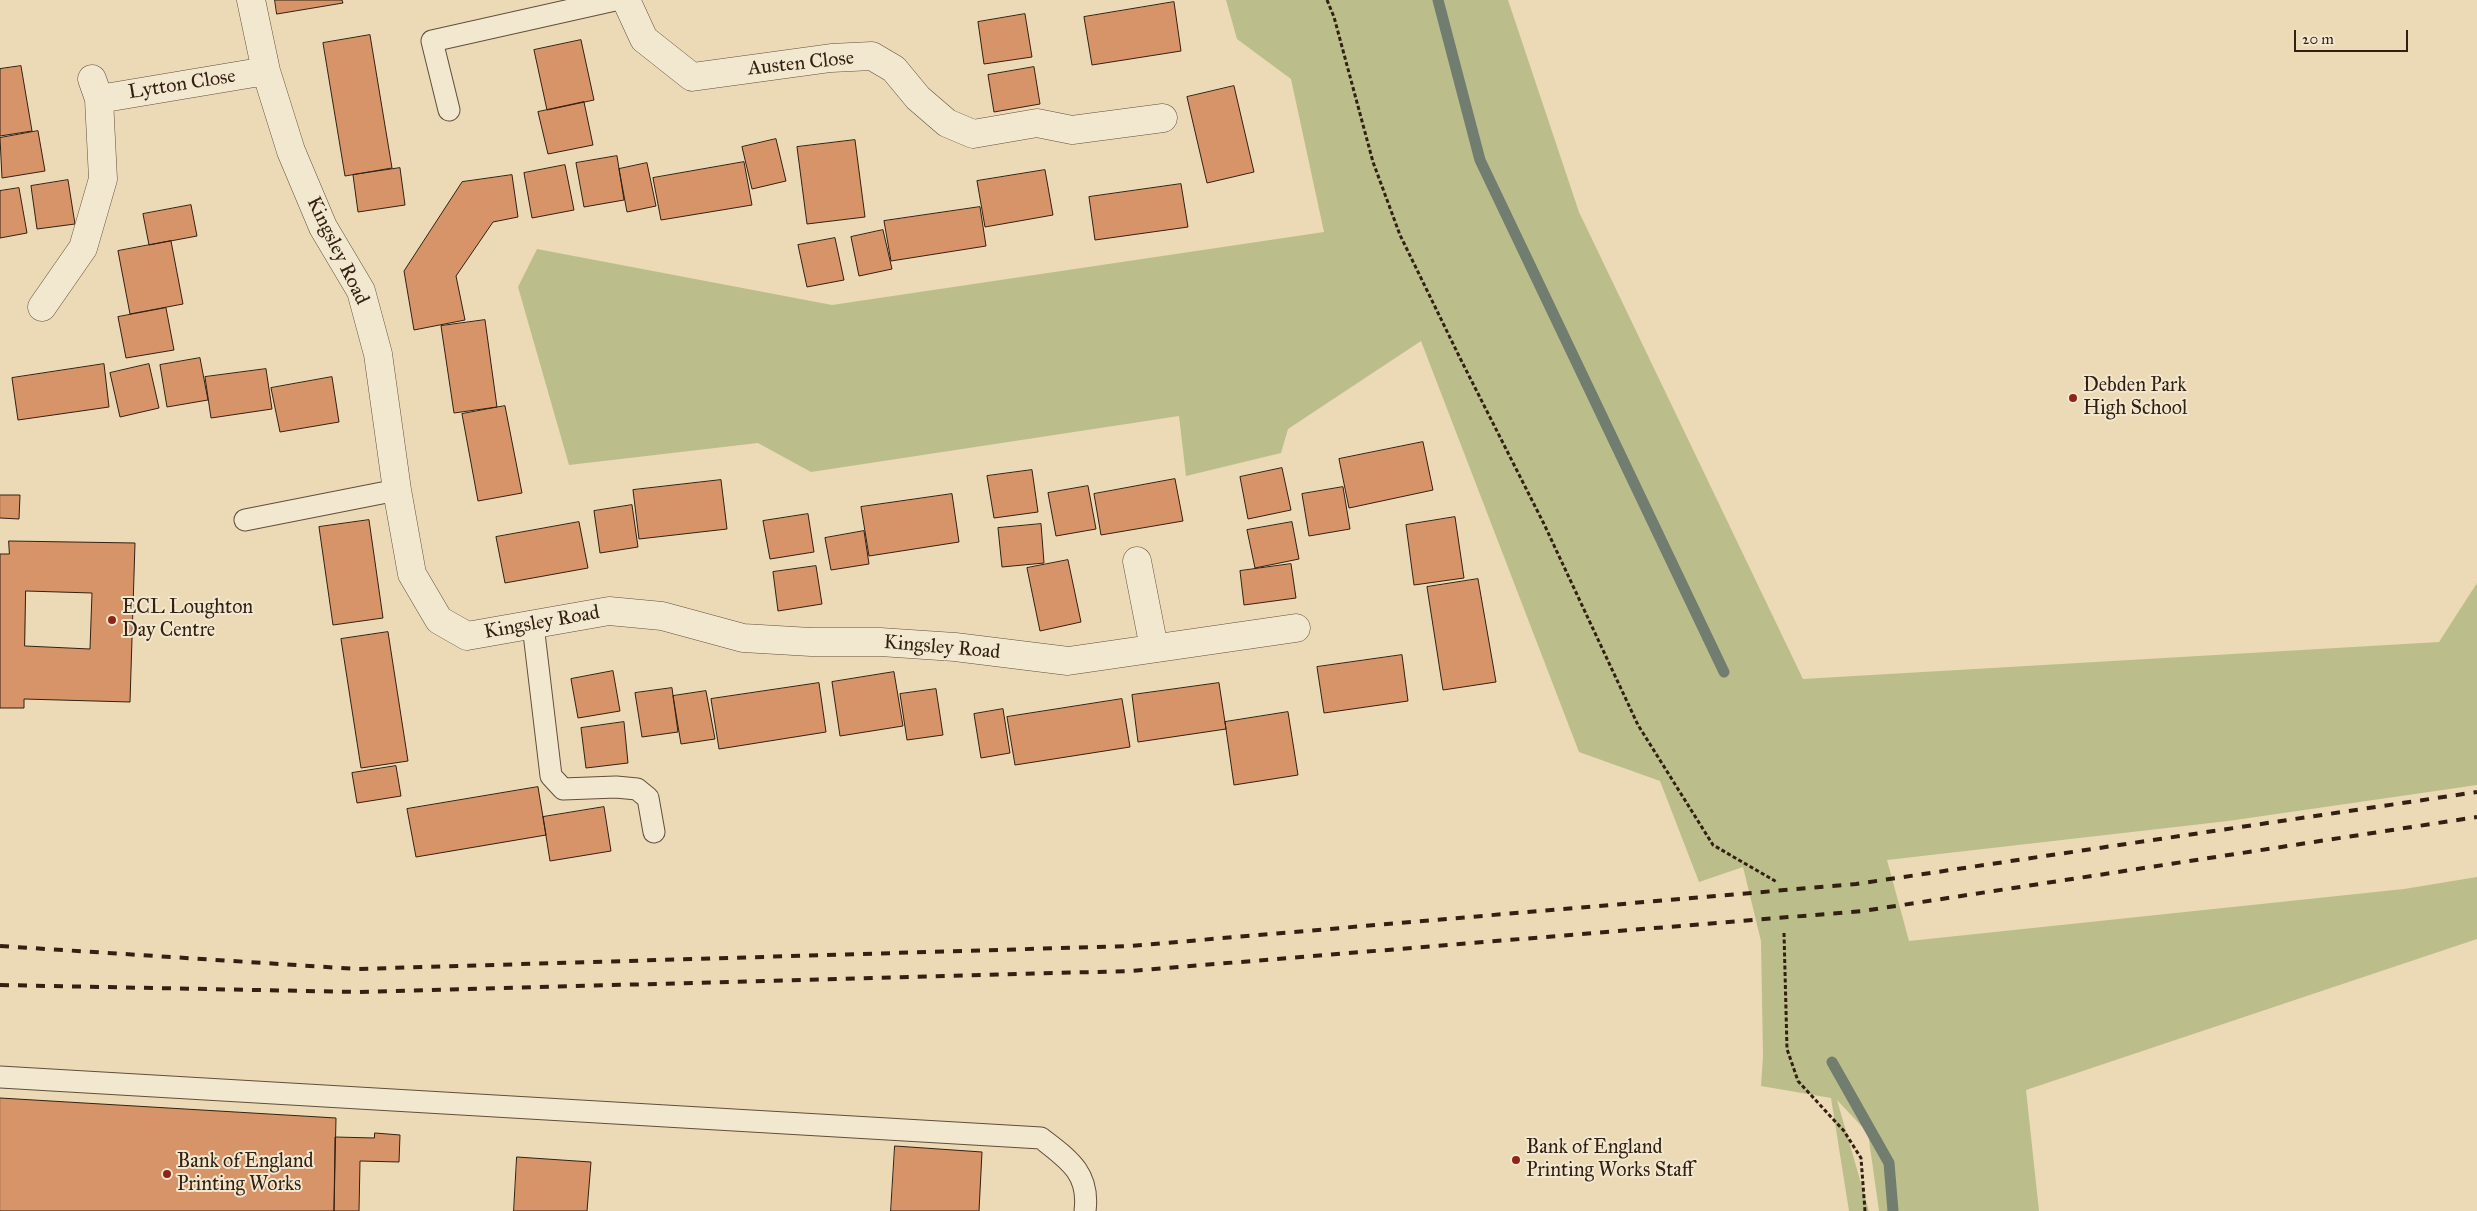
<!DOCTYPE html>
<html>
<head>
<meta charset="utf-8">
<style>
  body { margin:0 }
  #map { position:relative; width:2477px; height:1211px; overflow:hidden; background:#ebdab5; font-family:"IM FELL Great Primer",serif }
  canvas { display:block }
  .scale { position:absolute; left:2294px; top:30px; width:114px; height:22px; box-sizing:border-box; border:2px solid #332013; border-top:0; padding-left:6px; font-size:15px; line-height:18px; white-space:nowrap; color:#332013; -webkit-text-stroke:4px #f2e7cf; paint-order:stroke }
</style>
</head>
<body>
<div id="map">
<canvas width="2477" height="1211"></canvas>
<div class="scale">20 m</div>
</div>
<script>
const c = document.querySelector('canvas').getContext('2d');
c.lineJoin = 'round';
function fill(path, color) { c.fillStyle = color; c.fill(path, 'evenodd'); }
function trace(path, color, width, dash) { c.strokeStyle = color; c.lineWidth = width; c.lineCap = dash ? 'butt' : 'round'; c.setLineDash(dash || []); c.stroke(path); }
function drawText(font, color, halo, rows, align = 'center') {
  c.font = font + ' "IM FELL Great Primer",serif'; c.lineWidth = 4; c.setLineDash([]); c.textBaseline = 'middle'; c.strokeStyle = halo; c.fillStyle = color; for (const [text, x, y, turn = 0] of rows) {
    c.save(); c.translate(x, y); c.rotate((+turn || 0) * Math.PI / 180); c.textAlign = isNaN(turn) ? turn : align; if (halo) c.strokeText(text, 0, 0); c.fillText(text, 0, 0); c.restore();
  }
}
const green = new Path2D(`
  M1226 0H1508L1579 212 1803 679 2439 642 2477 583V785L2228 821 1887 860 1909 941 2404 889 2477 877V939L2026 1090 2039 1211H1879L1868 1133 1837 1100 1869 1211H1849L1831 1098 1761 1086 1763 1056 1761 941 1743 867 1699 882 1660 781 1579 752 1421 341 1288 429 1281 453 1186 476 1179 416 811 472 758 443 569 465 518 287 537 249 832 305 1324 232 1291 79 1237 39Z`);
const stream = new Path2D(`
  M1438 0 1480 160 1724 672
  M1832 1062 1889 1163 1893 1211`);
const building = new Path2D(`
  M275 0H342L343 3 277 14Z
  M1174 2 1181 51 1092 65 1084 17Z
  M1025 14 1032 57 984 64 978 22Z
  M370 35 392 168 345 176 323 43Z
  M581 40 594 100 547 110 534 50Z
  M21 66 32 131 0 136V69Z
  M1034 67 1040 104 994 112 988 75Z
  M1234 86 1254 172 1207 183 1187 97Z
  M584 102 593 145 548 154 538 112Z
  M38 131 45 171 2 178 0 138Z
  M776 139 786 181 752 189 742 147Z
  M855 140 865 217 807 224 797 147Z
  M617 156 624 200 584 207 576 163Z
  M744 162 752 205 661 220 653 178Z
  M647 163 656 206 627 212 619 169Z
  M565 165 574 210 532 218 524 173Z
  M400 168 405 205 358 212 353 175Z
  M1045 170 1053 215 985 227 977 181Z
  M512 175 518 217 493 222 456 276 465 320 414 330 404 271 462 182Z
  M68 180 75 224 37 229 31 186Z
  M1181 184 1188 227 1095 240 1089 197Z
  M19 188 27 233 0 238V191Z
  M191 205 197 236 149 245 143 214Z
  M980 207 986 246 891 261 884 221Z
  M883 230 892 269 859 276 851 237Z
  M835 238 844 280 807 287 798 245Z
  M171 241 183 304 130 314 118 251Z
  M166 308 174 350 126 358 118 317Z
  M485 320 497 407 454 413 441 326Z
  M200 358 208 400 167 407 160 365Z
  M104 364 109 407 18 420 12 378Z
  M149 364 159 408 120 417 110 373Z
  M266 369 272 409 211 418 205 377Z
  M332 377 339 422 280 432 271 388Z
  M505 406 522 493 478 501 462 414Z
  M1423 442 1433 490 1349 508 1339 459Z
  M1282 468 1291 510 1248 519 1240 477Z
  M1032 470 1038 512 994 518 987 476Z
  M1175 479 1183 521 1101 535 1094 494Z
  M721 480 727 529 639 539 633 490Z
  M1088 486 1096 529 1056 536 1048 493Z
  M1343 487 1350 529 1309 536 1302 494Z
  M952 494 959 542 869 556 861 507Z
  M0 495H20L19 519 0 518Z
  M632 505 638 547 600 553 594 511Z
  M808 514 814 552 770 559 763 521Z
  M1455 517 1464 578 1414 585 1406 525Z
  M369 520 383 618 333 625 319 527Z
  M579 522 588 568 505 583 496 537Z
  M1292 522 1299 559 1255 568 1247 530Z
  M1041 524 1044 563 1002 567 998 528Z
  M864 531 869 564 831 570 825 538Z
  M9 541 135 543 130 702 24 699V708H0V554H9ZM26 591 92 593 90 649 25 646Z
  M1068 560 1081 622 1040 631 1027 568Z
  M1291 564 1296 598 1244 605 1240 571Z
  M816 566 822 604 778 611 773 572Z
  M1478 579 1496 682 1443 690 1427 587Z
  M388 632 408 761 361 768 341 639Z
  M1402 655 1408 701 1324 713 1317 667Z
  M613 671 620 711 578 718 571 679Z
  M894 672 903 726 840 736 832 682Z
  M819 683 826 732 719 749 711 699Z
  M1219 683 1226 729 1138 742 1132 695Z
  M672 688 678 732 642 737 635 693Z
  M936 689 943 735 907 740 900 694Z
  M706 691 715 739 681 744 673 696Z
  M1122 699 1130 747 1015 765 1007 717Z
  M1003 709 1010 753 981 758 974 714Z
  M1288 712 1298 775 1234 785 1225 722Z
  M624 722 628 763 586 768 581 728Z
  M396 766 401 796 357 803 352 773Z
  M538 787 546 835 416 857 407 809Z
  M604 807 611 851 550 861 543 817Z
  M0 1098 336 1118 334 1211H0Z
  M375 1133 400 1135 399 1162 360 1161 359 1211H334L335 1137 374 1138Z
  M895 1146 982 1152 979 1211H891Z
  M517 1157 591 1162 587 1211H514Z`);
const path = new Path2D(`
  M1327 0 1334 17 1373 162 1400 235 1460 358 1544 524 1638 725 1713 845 1777 882
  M1784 933 1787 1049 1798 1081 1844 1131 1861 1158 1865 1211`);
const service = new Path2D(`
  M449 110 432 41 615 0
  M245 520 397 490
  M533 625 551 776 563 789 616 787 637 789 648 798 654 832
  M0 1077 1041 1138C1068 1159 1090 1173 1085 1211`);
const minor = new Path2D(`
  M251 0 266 71 291 151 323 227 361 291 378 354 397 490 412 574 439 620 467 636 609 611 662 616 743 638 811 642H880L955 647 1068 661 1296 628
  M626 0 644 39 692 77 831 58 872 56 894 69 918 98 947 123 973 134 1037 123 1072 130 1163 118
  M92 79 99 99 266 71
  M42 307 83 248 103 179 99 99
  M1137 561 1154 648`);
const rail = new Path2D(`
  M0 946 357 969 1130 946 1856 884 2477 792
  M0 985 359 992 1130 971 1863 911 2477 817`);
const markers = [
  [2073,398,5,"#8f2418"],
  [112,620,5,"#8f2418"],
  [1516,1160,5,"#8f2418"],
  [167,1174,5,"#8f2418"]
];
const streetNames = [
  ["Austen Close",801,64,-6],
  ["Lytton Close",182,85,-9],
  ["Kingsley Road",337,251,64],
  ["Kingsley Road",542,623,-10],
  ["Kingsley Road",942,648,5]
];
const poiNames = [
  ["Debden Park",2083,386],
  ["High School",2083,409],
  ["ECL Loughton",122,608],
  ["Day Centre",122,631],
  ["Bank of England",1526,1148],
  ["Printing Works Staff",1526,1171],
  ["Bank of England",177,1162],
  ["Printing Works",177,1185]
];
fill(green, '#bbbe8b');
trace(stream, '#707d6f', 11);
fill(building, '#d79468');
trace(building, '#332013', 1);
trace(service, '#614e3c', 23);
trace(minor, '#614e3c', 29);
trace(path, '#332013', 3, [4, 2.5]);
trace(service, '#f2e7cf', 21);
trace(minor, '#f2e7cf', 28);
trace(rail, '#332013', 4, [9, 9]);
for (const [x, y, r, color] of markers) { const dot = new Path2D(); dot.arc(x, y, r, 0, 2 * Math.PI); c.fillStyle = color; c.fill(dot); trace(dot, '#f2e7cf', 2); }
drawText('20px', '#332013', '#f2e7cf', streetNames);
drawText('20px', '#332013', '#f2e7cf', poiNames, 'left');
</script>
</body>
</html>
